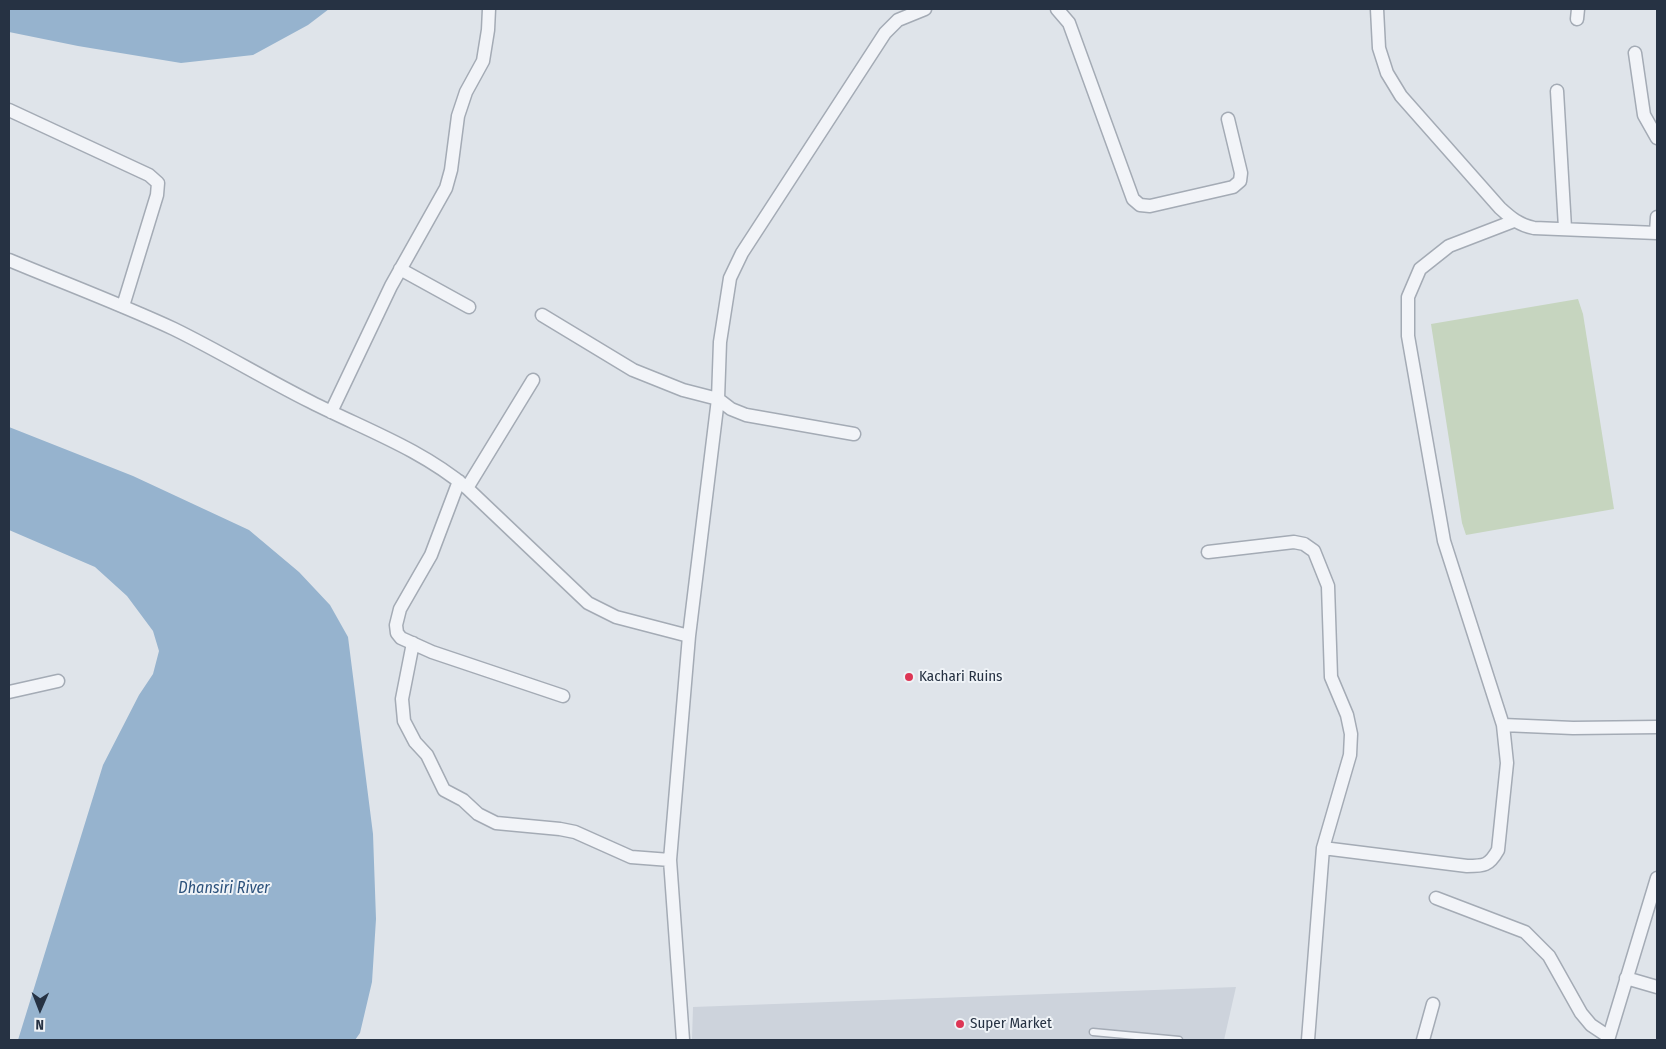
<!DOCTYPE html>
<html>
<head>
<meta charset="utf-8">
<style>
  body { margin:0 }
  #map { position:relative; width:1666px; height:1049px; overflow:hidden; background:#dfe4ea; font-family:"Fira Sans Condensed",sans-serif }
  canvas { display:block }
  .frame { position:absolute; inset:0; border:10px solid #263243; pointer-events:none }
  .north { position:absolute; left:15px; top:984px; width:50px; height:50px; -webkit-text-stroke:4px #eff3f7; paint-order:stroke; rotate:181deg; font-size:14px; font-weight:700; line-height:20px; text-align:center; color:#263243 }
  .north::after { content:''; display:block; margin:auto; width:18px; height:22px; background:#263243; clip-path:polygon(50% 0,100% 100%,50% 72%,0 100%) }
</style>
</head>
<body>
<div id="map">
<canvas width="1666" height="1049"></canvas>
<div class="frame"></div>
<div class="north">N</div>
</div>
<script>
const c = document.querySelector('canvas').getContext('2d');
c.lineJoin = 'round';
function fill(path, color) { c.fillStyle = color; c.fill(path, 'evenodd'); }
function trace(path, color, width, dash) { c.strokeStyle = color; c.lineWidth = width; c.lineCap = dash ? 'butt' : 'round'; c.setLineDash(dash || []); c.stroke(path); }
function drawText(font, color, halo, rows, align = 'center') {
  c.font = font + ' "Fira Sans Condensed",sans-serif'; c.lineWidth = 4; c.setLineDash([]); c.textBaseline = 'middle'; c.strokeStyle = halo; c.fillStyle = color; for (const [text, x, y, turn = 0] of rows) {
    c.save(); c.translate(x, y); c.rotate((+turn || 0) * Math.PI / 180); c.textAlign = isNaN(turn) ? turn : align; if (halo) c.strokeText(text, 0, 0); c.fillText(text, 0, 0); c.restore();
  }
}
const built = new Path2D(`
  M1236 987 1224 1040H692L693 1007Z`);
const green = new Path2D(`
  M1578 299 1583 314 1614 509 1466 535 1462 523 1431 324Z`);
const water = new Path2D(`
  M9 9H329L308 25 253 55 181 63 78 46 9 32Z
  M9 427 133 476 249 530 299 572 330 605 348 637 373 834 376 919 372 982 360 1033 355 1040H18L103 765 139 695 153 674 159 651 153 631 127 596 95 567 9 530Z`);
const service = new Path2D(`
  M1093 1032 1179 1040`);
const minor = new Path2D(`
  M1057 9 1069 23 1133 199 1140 205 1150 206 1233 187 1240 181 1241 173 1228 119
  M1377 9 1379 48 1387 73 1401 96 1500 208C1511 218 1519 225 1534 228L1657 233
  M1577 19 1578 9
  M1635 53 1644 115 1657 138
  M1557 91 1565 228
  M9 110 149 175 158 183 157 195 123 306
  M1656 233 1657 217
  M9 260C64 283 120 304 174 329 221 352 265 379 311 402 364 429 421 449 467 488L588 603 616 617 689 636
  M400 269 469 307
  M542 315 633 370 683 390 718 399 731 409 746 415 854 434
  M331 412 391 286 446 188 451 170 458 116 466 92 483 61 488 30 489 9
  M459 481 431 555 400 609 396 625 397 633 401 638 432 652 563 696
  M467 488 533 380
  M1208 552 1294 542 1304 544 1314 551 1328 586 1331 677 1347 715 1351 734 1350 755 1323 848 1308 1040
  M413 643 402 699 404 721 415 742 427 755 444 790 463 800 478 814 496 823 560 829 575 832 631 857 670 860
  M9 692 58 681
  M1503 725 1573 728 1657 727
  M1323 848 1467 866C1484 866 1489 866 1498 850L1507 763 1503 725 1444 541 1408 336V297L1420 269 1449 246 1514 221
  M1436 898 1525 932 1549 956 1581 1013 1591 1025 1609 1037
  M1626 978 1657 987
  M683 1040 670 860 689 636 718 399 720 342 730 278 742 253 885 33 898 20 925 9
  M1423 1040 1433 1004
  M1608 1040 1657 878`);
const markers = [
  [909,677,5,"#dd3655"],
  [960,1024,5,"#dd3655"]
];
const poiNames = [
  ["Kachari Ruins",919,677],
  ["Super Market",970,1024]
];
const waterNames = [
  ["Dhansiri River",224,889]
];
fill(built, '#cdd3dc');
fill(green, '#c6d5bf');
fill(water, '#96b3ce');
trace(service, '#a4abb5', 9);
trace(minor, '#a4abb5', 15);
trace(service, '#f2f4f8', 6);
trace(minor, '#f2f4f8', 12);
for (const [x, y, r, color] of markers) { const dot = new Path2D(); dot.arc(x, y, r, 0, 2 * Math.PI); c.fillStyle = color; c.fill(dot); trace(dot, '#eff3f7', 2); }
drawText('15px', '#263243', '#eff3f7', poiNames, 'left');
drawText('italic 16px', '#2c527c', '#eff3f7', waterNames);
</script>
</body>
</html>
